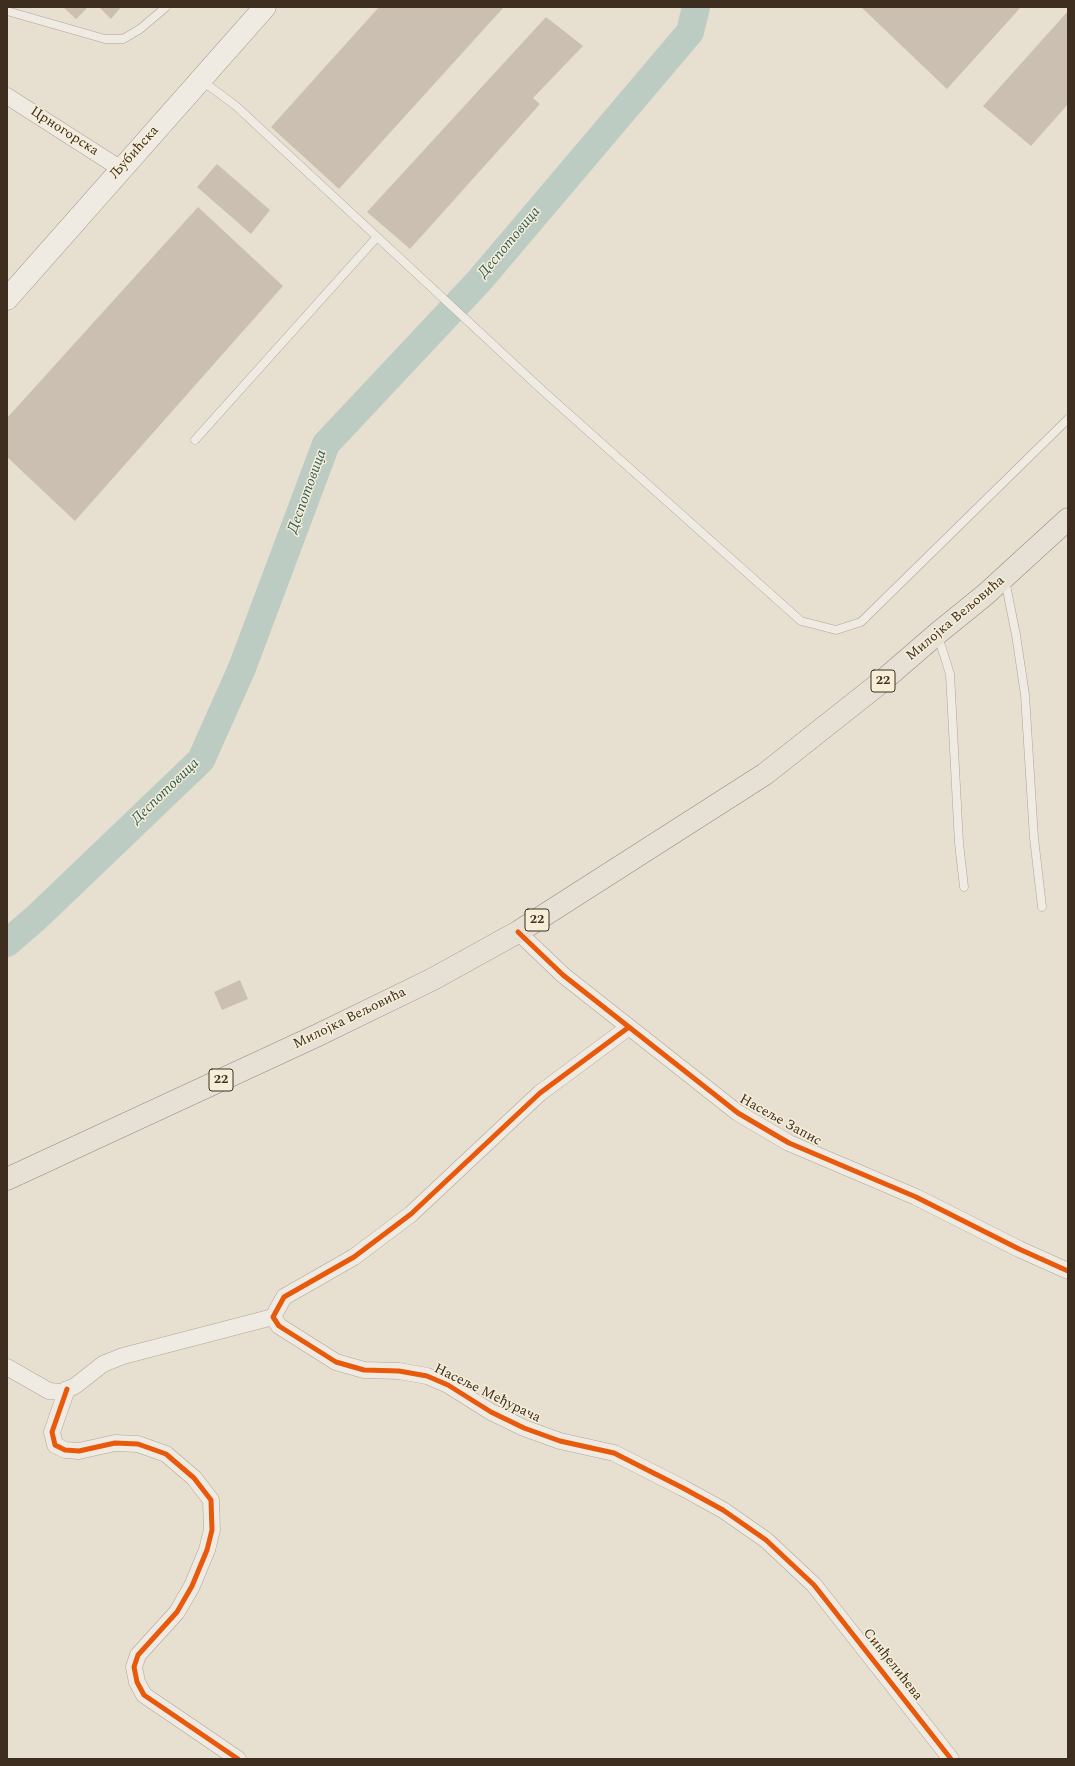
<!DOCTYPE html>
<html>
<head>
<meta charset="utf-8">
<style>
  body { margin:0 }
  #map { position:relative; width:1075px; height:1766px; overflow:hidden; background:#e7e0d1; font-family:Spectral,serif }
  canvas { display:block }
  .frame { position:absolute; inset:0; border:8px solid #3d2e20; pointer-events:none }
</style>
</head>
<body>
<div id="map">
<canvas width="1075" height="1766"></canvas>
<div class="frame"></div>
</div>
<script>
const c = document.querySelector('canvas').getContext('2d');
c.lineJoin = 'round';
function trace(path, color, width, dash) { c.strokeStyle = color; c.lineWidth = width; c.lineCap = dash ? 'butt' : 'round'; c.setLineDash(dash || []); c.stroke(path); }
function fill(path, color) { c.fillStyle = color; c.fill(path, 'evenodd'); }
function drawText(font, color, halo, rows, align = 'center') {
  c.font = font + ' Spectral,serif'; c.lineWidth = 3; c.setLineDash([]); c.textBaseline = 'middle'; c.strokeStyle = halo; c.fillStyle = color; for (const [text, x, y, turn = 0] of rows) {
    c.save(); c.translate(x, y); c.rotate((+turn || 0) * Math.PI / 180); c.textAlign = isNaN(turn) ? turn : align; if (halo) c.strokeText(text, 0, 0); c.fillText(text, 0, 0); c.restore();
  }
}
const river = new Path2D(`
  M7 943 37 917 201 760 242 668 326 444 479 281 690 32 696 7`);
const building = new Path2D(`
  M63 7H88L76 19Z
  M99 7H121L111 19Z
  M379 7H504L339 189 271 127Z
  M861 7H1021L947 89Z
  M1068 11V104L1031 146 983 106Z
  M546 17 583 46 533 98 540 104 410 249 367 212Z
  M217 164 270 210 251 234 197 187Z
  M198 207 283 286 75 521 7 457V418Z
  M240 980 248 999 222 1010 214 992Z`);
const lane = new Path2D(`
  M7 11 105 39H123L140 29 166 7
  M201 80 236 106 542 390 801 621 836 630 861 622 1068 419
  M195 440 377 237
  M1005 580 1016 635 1025 695 1034 838 1042 907
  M938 636 950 674 959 843 964 887`);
const street = new Path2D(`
  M7 96 121 169
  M518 932 563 975 738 1113 789 1143 916 1197 1019 1249 1068 1271
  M629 1027 540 1093 411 1214 354 1257 284 1297 273 1317 279 1326 336 1362 364 1370 399 1371 427 1376 448 1385 491 1412 524 1428 560 1441 614 1453 683 1488 723 1510 766 1540 814 1585 951 1759
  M7 1367 49 1391 62 1392 75 1386 103 1364 123 1356 273 1317
  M67 1389 52 1432 55 1445 65 1450 79 1451 115 1443 138 1444 166 1454 194 1478 211 1500 212 1530 207 1550 192 1586 177 1612 138 1655 134 1667 137 1682 144 1695 238 1759`);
const secondary = new Path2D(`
  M7 299 265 7`);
const primary = new Path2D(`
  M7 1179 316 1036 433 979 518 932 765 774 880 683 938 633 986 594 1068 519`);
const cycleway = new Path2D(`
  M518 932 563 975 738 1113 789 1143 916 1197 1019 1249 1068 1271
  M629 1027 540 1093 411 1214 354 1257 284 1297 273 1317 279 1326 336 1362 364 1370 399 1371 427 1376 448 1385 491 1412 524 1428 560 1441 614 1453 683 1488 723 1510 766 1540 814 1585 951 1759
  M67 1389 52 1432 55 1445 65 1450 79 1451 115 1443 138 1444 166 1454 194 1478 211 1500 212 1530 207 1550 192 1586 177 1612 138 1655 134 1667 137 1682 144 1695 238 1759`);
const shields = [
  [883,681,24],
  [537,920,24],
  [221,1080,24]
];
const shieldNames = [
  ["22",883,681],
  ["22",537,920],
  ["22",221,1080]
];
const streetNames = [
  ["Црногорска",64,132,33],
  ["Љубићска",135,153,-48],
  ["Милојка Вељовића",956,619,-40],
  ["Милојка Вељовића",350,1019,-26],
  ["Насеље Запис",780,1121,29],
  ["Насеље Међурача",487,1394,26],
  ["Синђелићева",892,1665,52]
];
const waterNames = [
  ["Деспотовица",510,243,-50],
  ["Деспотовица",308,492,-70],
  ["Деспотовица",166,792,-44]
];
trace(river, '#bcccc2', 28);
fill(building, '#cbbfb2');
trace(lane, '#ada599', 9);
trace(street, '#ada599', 17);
trace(secondary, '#9c958a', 23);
trace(primary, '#928b80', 23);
trace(lane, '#efebe3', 8);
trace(street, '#efebe3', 16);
trace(secondary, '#efebe3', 22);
trace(primary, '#e6e1d4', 22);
trace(cycleway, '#e8590c', 5);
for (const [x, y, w] of shields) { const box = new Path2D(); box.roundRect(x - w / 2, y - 11, w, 22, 3); c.fillStyle = '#f7eed8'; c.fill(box); trace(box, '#3d2e20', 1); }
drawText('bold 13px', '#3d2e20', null, shieldNames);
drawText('14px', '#3d2e20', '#f7eed8', streetNames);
drawText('italic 15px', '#2f5d5a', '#f7eed8', waterNames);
</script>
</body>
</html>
